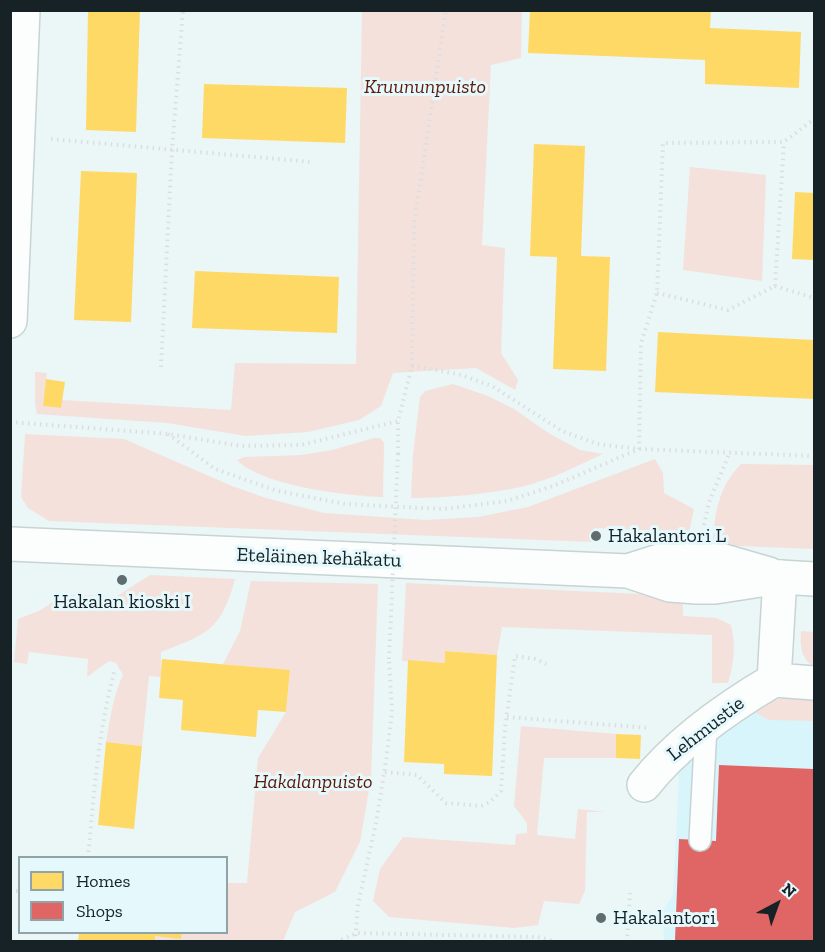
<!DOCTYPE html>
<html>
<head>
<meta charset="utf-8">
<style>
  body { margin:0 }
  #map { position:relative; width:825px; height:952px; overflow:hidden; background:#ebf6f7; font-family:"Zilla Slab",serif }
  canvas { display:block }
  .frame { position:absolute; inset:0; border:12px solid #162225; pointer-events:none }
  .legend { position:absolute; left:18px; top:856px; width:210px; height:78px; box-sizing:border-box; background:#e5f9fd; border:2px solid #92a3a7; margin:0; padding:8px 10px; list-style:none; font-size:18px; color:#162225 }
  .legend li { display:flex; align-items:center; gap:12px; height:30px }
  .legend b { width:30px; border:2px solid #92a3a7 }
  .north { position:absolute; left:747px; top:874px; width:60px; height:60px; -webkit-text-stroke:4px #e5f9fd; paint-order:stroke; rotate:41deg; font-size:16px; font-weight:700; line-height:24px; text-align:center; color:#162225 }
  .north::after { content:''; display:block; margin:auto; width:21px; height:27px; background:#162225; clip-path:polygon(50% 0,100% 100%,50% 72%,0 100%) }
</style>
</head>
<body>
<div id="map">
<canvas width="825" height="952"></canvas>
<div class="frame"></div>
<ul class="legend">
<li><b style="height:16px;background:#ffd966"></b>Homes</li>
<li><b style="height:16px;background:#e06666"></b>Shops</li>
</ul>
<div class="north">N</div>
</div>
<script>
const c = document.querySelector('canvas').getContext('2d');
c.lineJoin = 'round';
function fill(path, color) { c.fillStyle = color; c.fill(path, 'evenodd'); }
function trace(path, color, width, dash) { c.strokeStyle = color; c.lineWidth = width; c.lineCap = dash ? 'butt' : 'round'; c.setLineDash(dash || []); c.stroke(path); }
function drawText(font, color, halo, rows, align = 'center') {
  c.font = font + ' "Zilla Slab",serif'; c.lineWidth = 6; c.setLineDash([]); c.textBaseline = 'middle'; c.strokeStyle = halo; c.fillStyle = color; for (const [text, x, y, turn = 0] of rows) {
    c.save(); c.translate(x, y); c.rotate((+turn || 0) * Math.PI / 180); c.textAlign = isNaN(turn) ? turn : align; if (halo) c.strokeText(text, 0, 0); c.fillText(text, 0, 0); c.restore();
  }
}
const built = new Path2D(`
  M753 702 814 704V941H664L663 911 673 895 679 776 674 771Z`);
const green = new Path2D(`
  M362 11H522L521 58 491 65 482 245 505 248 501 353 518 380 515 390 476 368 393 373 381 406 359 420 308 432 246 436 167 423 37 414 35 404V372L47 373 43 406 61 408 62 400 231 410 235 363 356 364Z
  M690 167 766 175 762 281 683 270Z
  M453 384 488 396 514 409 550 434 580 450 603 454C577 466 550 480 521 487 486 494 447 498 411 498L413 454 420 397 425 391Z
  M25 434 124 439 232 486 266 498 324 513 426 520 478 517 528 507 655 459 663 473 664 493 694 509 689 532 594 528 593 542 49 521 28 508 21 497Z
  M374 438H380L384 443 383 497C348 496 262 486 237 460L244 457 301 455 332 450Z
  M741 464 814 465V549L713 545C714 514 719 486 741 464Z
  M150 575 235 579C221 630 208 634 161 652V677L149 676 142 746 106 742C110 719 113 696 123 675L116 663 109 661 87 677 88 659 29 652 27 664 14 662 18 619 41 610 63 595 117 596Z
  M251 581 378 584 371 778 360 842 335 892 295 912 283 941 155 942V936L181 938 182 933 226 932 227 883H247L258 758 286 712 290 671 223 664 240 631Z
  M406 583 683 596V616L716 618 731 625C736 645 734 663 728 683H712V635L502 627 497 655 446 651 445 663 402 661Z
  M801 631 814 632V667C801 658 800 647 801 631Z
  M783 698 814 700V721L769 720 754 712 775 700Z
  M521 726 616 734V758H544L537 835 575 839 578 809 606 812H587L585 891 579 904 544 901 538 925 514 928 389 917 373 901 380 869 403 837 515 845 516 834 527 833V823L514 806Z`);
const homes = new Path2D(`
  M88 10H140L136 132 86 130Z
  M530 10H711L710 28 801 32 799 88 705 84V60L528 53Z
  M204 84 347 88 345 143 202 138Z
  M534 144 585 146 581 256 610 257 606 371 553 369 557 257 530 256Z
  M81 171 137 173 131 322 74 320Z
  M795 192 814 193V260L792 259Z
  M195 271 339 277 337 333 192 328Z
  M658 332 814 340V399L655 392Z
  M46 379 65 382 61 408 43 406Z
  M445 651 497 655 492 776 444 774V764L404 762 408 660 445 663Z
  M162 659 290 670 286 712 258 710 256 737 181 730 183 700 159 698Z
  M616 734 641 735 640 759 616 758Z
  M106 742 142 746 134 829 98 825Z
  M79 932H182L181 939 155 936V942H78Z`);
const shops = new Path2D(`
  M719 765 814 769V942L675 940 679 839 716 841Z`);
const path = new Path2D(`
  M51 139 312 162
  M775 286 814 298
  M657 293 728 310 775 286 784 142
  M412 366 458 374 492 386 562 431 597 444 639 449 814 456
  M161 367 172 150 183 10
  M10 422 168 434 241 446 301 445 398 421
  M168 434 215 469 278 491 345 504 443 509 507 501 553 486 639 449 641 343 657 293 663 143 784 142 814 119
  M398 454V421L412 366 414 224 446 10
  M704 525 709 502 730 452
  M507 717 650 728
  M385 772 417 775 446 803 481 806 490 802 501 791 505 728 515 656 535 659 549 665
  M88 858C94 794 98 731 115 669
  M10 891H20
  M336 942 357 933 538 937 558 942
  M355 942 358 905 376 823 386 761 392 712 389 659
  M627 942 630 893`);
const service = new Path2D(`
  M700 840 706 727`);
const minor = new Path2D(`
  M10 321 23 10
  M780 577 774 680 814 683
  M644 785C678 742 728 707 774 680`);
const tertiary = new Path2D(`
  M10 544 628 571 670 585 697 587H715L780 577 814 579
  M628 571 672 557 717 559 769 574`);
const pathBridge = new Path2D(`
  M389 659 398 454`);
const markers = [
  [596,536,6,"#616c6e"],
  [122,580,6,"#616c6e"],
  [601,918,6,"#616c6e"]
];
const parkNames = [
  ["Kruununpuisto",425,87],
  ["Hakalanpuisto",313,782]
];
const poiNames = [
  ["Hakalantori L",608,536],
  ["Hakalan kioski I",122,602,"center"],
  ["Hakalantori",613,918]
];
const streetNames = [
  ["Eteläinen kehäkatu",319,558,2],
  ["Lehmustie",706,729,-38]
];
fill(built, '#d8f5fb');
fill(green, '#f4e1dc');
fill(homes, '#ffd966');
fill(shops, '#e06666');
trace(service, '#c8d3d4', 24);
trace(minor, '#c8d3d4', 36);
trace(tertiary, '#c8d3d4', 36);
trace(path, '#dbdedf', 4, [1.5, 4.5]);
trace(service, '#fcfefe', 21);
trace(minor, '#fcfefe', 33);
trace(tertiary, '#fcfefe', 33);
trace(pathBridge, '#dbdedf', 4, [1.5, 4.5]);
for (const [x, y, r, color] of markers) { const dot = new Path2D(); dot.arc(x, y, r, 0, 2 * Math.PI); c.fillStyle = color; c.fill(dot); trace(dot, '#e5f9fd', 2); }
drawText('italic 20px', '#5e1807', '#e5f9fd', parkNames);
drawText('20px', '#162225', '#e5f9fd', poiNames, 'left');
drawText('20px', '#162225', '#e5f9fd', streetNames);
</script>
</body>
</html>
